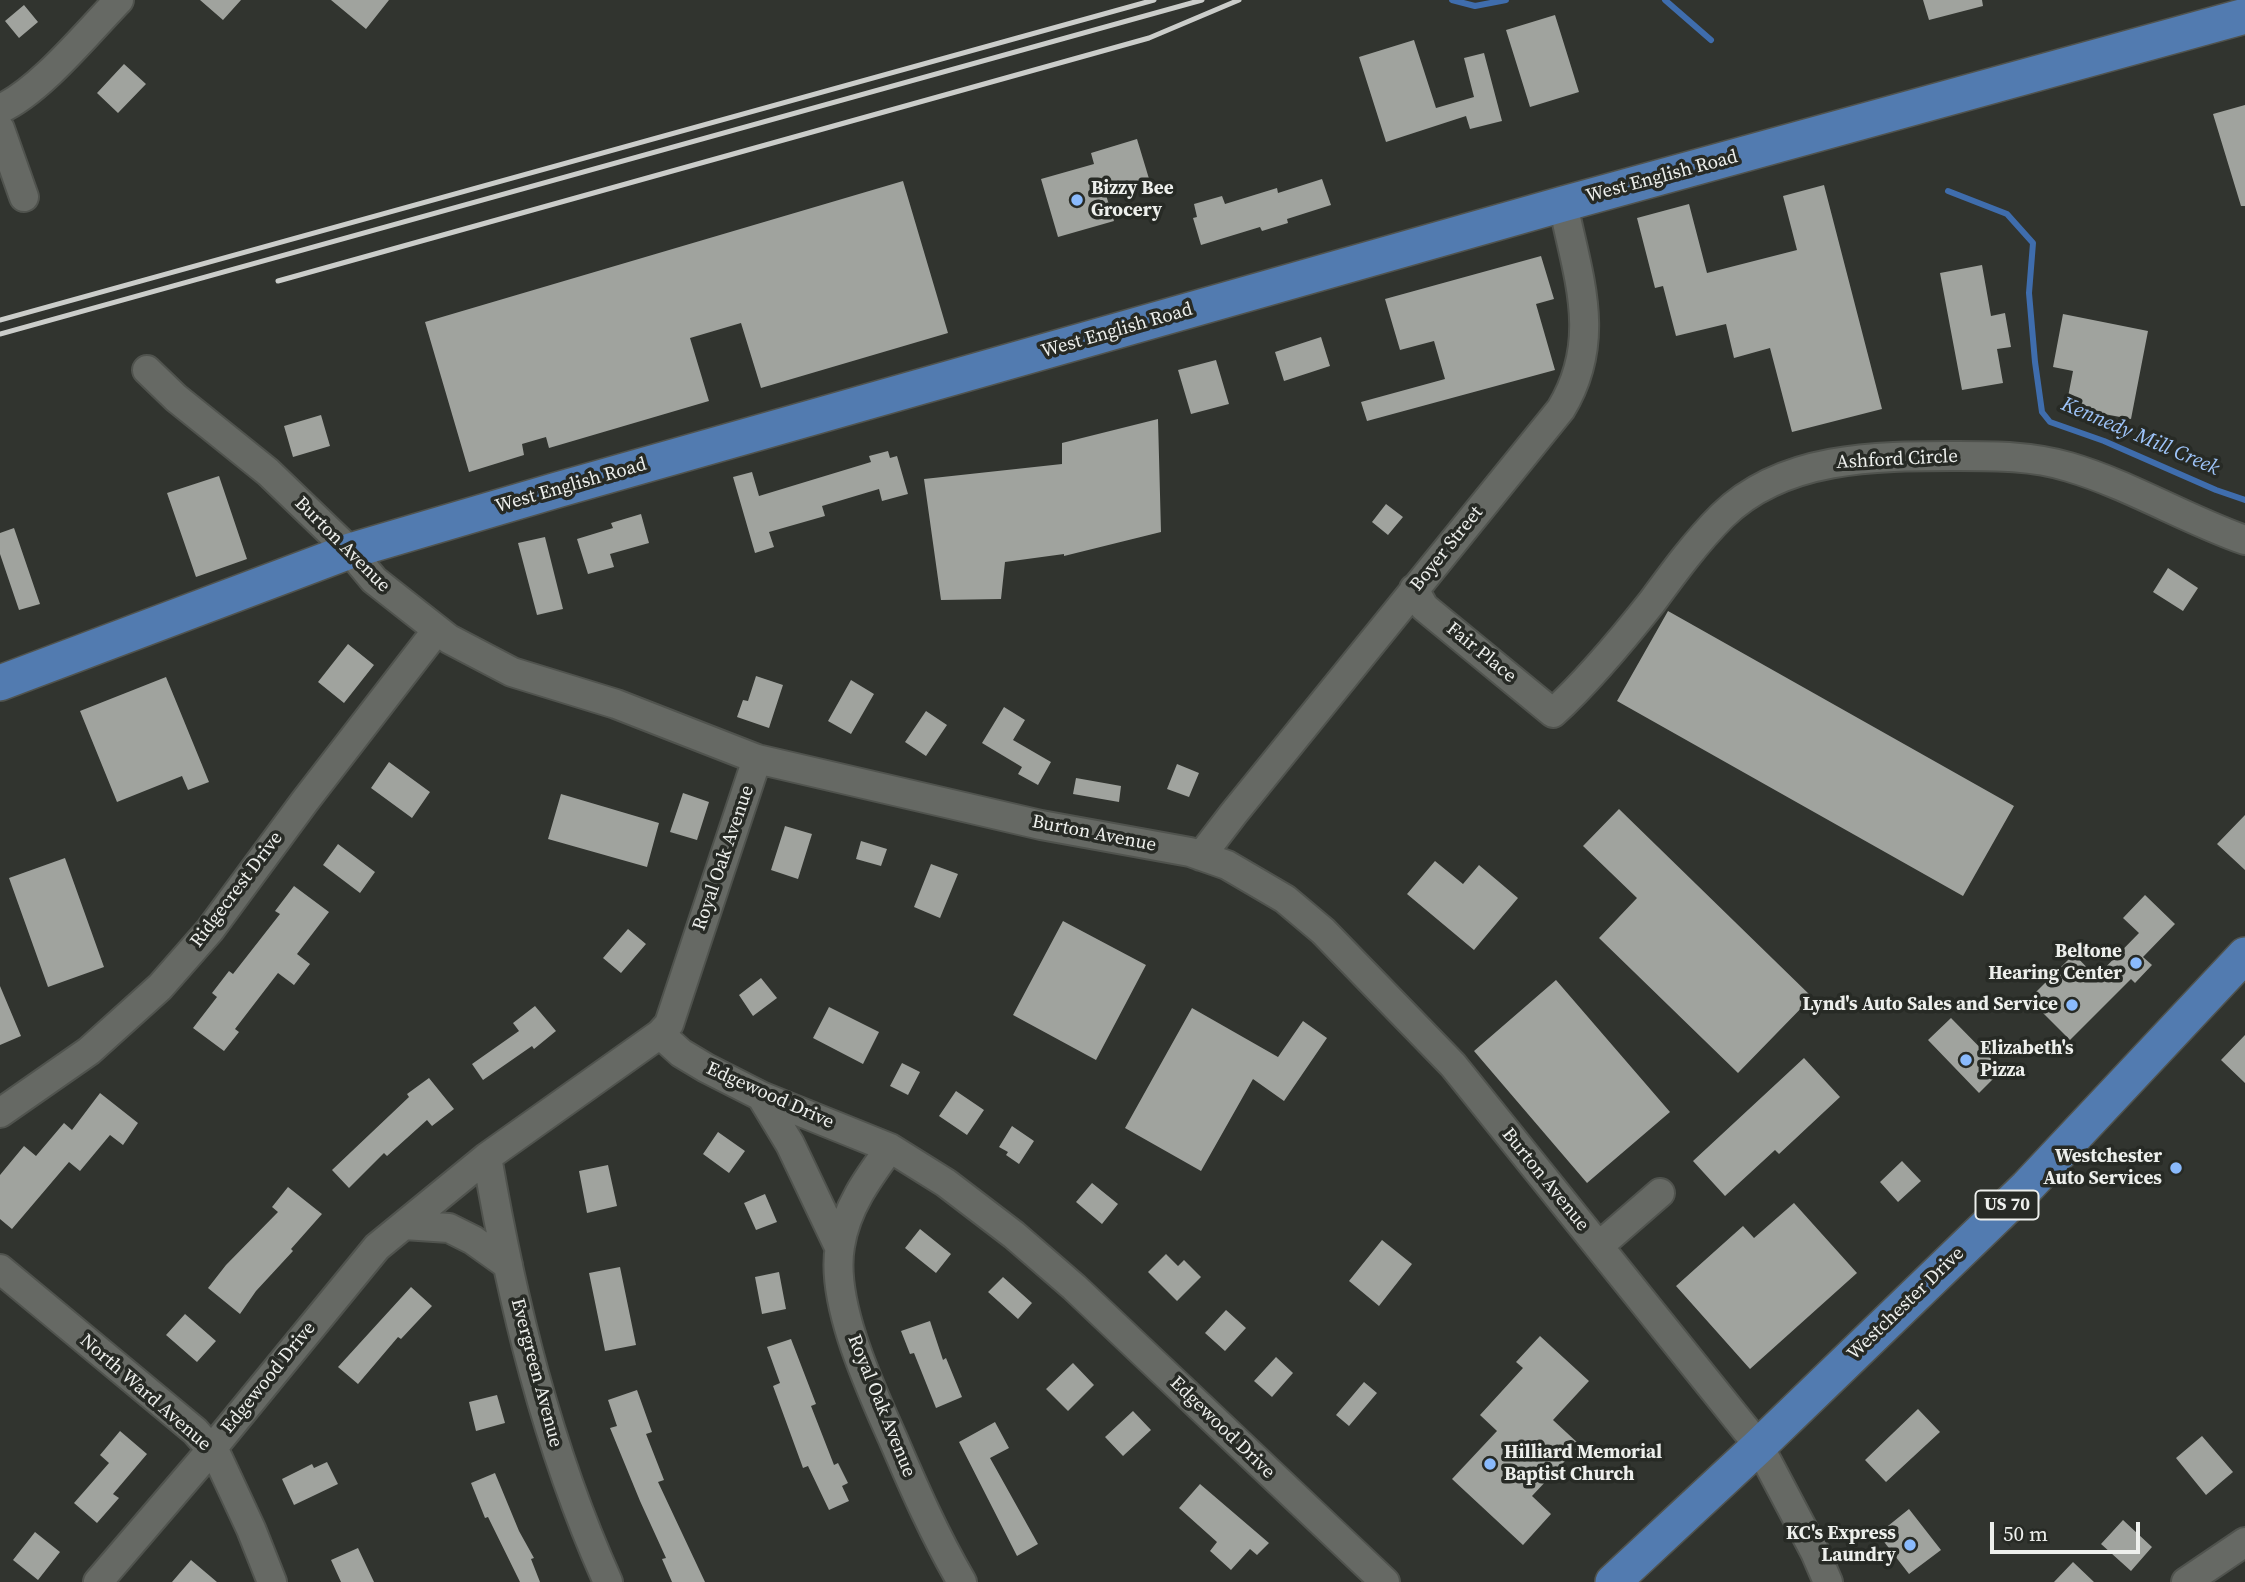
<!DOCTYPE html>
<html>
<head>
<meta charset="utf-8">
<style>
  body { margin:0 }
  #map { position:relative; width:2245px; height:1582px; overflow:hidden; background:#31342f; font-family:"Source Serif 4",serif }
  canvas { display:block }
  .scale { position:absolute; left:1990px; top:1522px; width:150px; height:32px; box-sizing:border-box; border:4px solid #edefec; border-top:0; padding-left:9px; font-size:21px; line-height:24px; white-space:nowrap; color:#edefec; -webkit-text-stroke:5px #272a25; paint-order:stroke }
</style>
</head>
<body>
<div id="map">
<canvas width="2245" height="1582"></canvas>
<div class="scale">50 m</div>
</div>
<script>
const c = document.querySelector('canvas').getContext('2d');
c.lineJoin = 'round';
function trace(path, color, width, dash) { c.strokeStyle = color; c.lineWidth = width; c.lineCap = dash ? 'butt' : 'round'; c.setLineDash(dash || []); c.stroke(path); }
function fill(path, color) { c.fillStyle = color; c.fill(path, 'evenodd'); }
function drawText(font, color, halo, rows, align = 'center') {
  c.font = font + ' "Source Serif 4",serif'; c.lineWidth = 7; c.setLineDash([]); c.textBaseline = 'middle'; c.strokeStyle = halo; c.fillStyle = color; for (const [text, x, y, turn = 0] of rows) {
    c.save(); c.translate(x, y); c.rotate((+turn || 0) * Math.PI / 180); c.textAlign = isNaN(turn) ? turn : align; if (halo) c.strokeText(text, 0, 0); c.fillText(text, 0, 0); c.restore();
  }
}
const stream = new Path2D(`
  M1452 0 1475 6 1506 0
  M1665 0 1711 40
  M1948 191 2007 214 2033 243 2029 293 2035 362 2042 412 2050 422 2104 441 2216 490 2245 500`);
const building = new Path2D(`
  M200 0H241L223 20Z
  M331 0H389L366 29Z
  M1923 0H1982L1983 6 1929 20Z
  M24 5 38 22 19 38 5 21Z
  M1555 15 1579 92 1530 107 1506 30Z
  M1414 40 1436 108 1474 97 1464 58 1484 53 1502 121 1470 129 1466 116 1386 142 1359 57Z
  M124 64 146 84 118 113 97 93Z
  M2245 105V206H2241L2213 114Z
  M1137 139 1150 182 1106 195 1114 221 1058 237 1041 179 1094 164 1091 153Z
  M1322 179 1331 205 1287 219 1288 223 1262 231 1260 227 1201 245 1193 218 1197 217 1194 204 1222 196 1225 204 1277 188 1278 193Z
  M903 181 948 333 761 388 741 323 690 338 709 401 549 448 546 437 522 444 524 455 469 472 425 322Z
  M1824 185 1882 409 1792 432 1770 348 1734 358 1726 324 1676 336 1663 286 1655 288 1637 218 1689 204 1707 273 1797 250 1783 196Z
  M1541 256 1554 299 1536 304 1555 370 1367 421 1361 402 1445 379 1434 341 1400 350 1385 299Z
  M1982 265 1991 316 2005 313 2011 347 1997 349 2003 383 1962 390 1940 273Z
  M2063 314 2148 331 2131 419 2066 407 2073 371 2053 367Z
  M1321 337 1330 366 1284 381 1275 352Z
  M1216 360 1229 404 1191 414 1178 370Z
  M321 415 330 446 293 457 284 426Z
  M1158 419 1161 532 1064 556V554L1005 562 1001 599 941 600 924 479 1062 464V443Z
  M888 451 890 458 897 456 908 494 882 501 879 489 822 506 825 516 769 532 774 547 755 553 733 477 752 472 759 496 871 462 869 456Z
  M219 476 247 559 196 577 167 493Z
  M1386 504 1403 517 1388 535 1372 522Z
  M641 514 649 543 610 554 614 567 588 574 577 539 613 528 611 523Z
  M14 528 40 604 19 610 0 554V533Z
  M545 537 563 609 537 615 518 543Z
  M2168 568 2198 588 2183 611 2153 592Z
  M1668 611 2014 806 1963 896 1617 701Z
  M348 644 374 665 344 703 318 682Z
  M756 676 783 685 769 728 737 717 743 700 748 701Z
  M166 677 209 782 188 790 182 776 117 802 80 711Z
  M851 680 874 694 851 734 828 721Z
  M1004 707 1025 720 1013 740 1051 762 1038 785 1018 774 1022 767 982 743Z
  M926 711 947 725 926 756 905 742Z
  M389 762 430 792 412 818 371 788Z
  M1177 764 1199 773 1189 797 1167 789Z
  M1076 778 1121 786 1119 802 1073 794Z
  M683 793 709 802 697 840 670 832Z
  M561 794 659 823 647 867 548 839Z
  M1619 809 1812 997 1738 1073 1599 938 1637 898 1583 846Z
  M2245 815V870L2217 844Z
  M785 826 812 834 798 879 771 870Z
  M861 841 887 849 881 866 856 859Z
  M338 844 375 872 360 893 323 865Z
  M65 858 104 967 48 987 9 878Z
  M1435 861 1463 884 1479 865 1518 898 1474 950 1407 894Z
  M931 864 958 874 940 918 914 907Z
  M294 886 329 912 297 954 310 964 294 985 278 973 235 1029 239 1032 224 1051 193 1028 217 997 212 993 229 971 233 974 280 914 275 911Z
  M2145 895 2175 924 2143 957 2152 965 2135 983 2131 979 2070 1040 2029 999 2074 954 2096 977 2139 933 2123 918Z
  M1063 921 1146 965 1096 1060 1013 1015Z
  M628 929 646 944 621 973 603 958Z
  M761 978 777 998 753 1016 739 995Z
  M1556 980 1670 1112 1587 1183 1474 1051Z
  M0 986 21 1036 0 1045Z
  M535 1006 556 1031 534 1049 532 1046 483 1080 472 1064 519 1031 513 1023Z
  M829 1007 879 1032 863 1064 813 1038Z
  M1192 1008 1278 1057 1303 1021 1327 1038 1284 1101 1253 1079 1201 1171 1125 1128Z
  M1951 1018 2002 1070 1979 1093 1928 1040Z
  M2245 1035V1083L2221 1060Z
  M1804 1058 1840 1097 1779 1154 1775 1150 1725 1196 1693 1161Z
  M902 1063 920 1072 908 1095 890 1086Z
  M429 1078 454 1109 432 1126 427 1120 387 1156 384 1153 349 1188 332 1170 409 1097 407 1094Z
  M956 1091 984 1110 967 1135 939 1116Z
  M100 1093 138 1123 123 1145 110 1135 80 1171 69 1162 12 1229 0 1219V1175L24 1146 36 1156 64 1123 72 1130Z
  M1012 1126 1034 1141 1019 1164 1006 1155 1008 1152 999 1147Z
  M718 1132 745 1151 729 1173 703 1154Z
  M1902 1161 1921 1181 1898 1202 1880 1182Z
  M608 1165 617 1206 587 1213 579 1171Z
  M1092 1183 1118 1204 1102 1224 1076 1202Z
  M288 1187 322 1214 291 1249 293 1251 256 1291 240 1314 208 1288 226 1265 278 1212 272 1207Z
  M765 1194 777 1222 756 1230 744 1203Z
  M1794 1203 1857 1273 1750 1369 1676 1286 1743 1226 1754 1238Z
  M920 1229 951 1254 936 1273 905 1248Z
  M1382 1240 1412 1264 1379 1306 1349 1281Z
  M1166 1254 1178 1266 1184 1260 1201 1277 1177 1301 1148 1272Z
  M620 1267 636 1345 605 1351 589 1273Z
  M779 1272 786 1309 762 1314 755 1277Z
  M1003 1277 1032 1303 1018 1319 988 1292Z
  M411 1287 432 1306 401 1339 398 1337 358 1384 338 1367Z
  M1226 1310 1246 1328 1225 1351 1205 1333Z
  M185 1314 216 1341 197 1362 166 1335Z
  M930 1321 943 1360 946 1358 962 1397 936 1408 914 1353 910 1354 901 1331Z
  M1540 1336 1589 1381 1553 1420 1580 1445 1532 1496 1551 1514 1523 1545 1452 1479 1497 1431 1480 1415 1523 1368 1516 1362Z
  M791 1339 816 1404 811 1406 834 1465 838 1463 848 1483 842 1486 849 1501 829 1510 808 1466 803 1468 773 1386 780 1383 767 1347Z
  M1276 1357 1293 1373 1272 1397 1254 1381Z
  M1073 1363 1094 1385 1068 1411 1046 1389Z
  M1364 1382 1377 1393 1349 1426 1336 1415Z
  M637 1390 652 1432 646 1434 664 1480 658 1482 705 1582H672L662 1559 666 1558 640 1501 610 1428 617 1426 608 1400Z
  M497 1395 505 1423 476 1431 469 1402Z
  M1918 1409 1940 1432 1886 1482 1865 1460Z
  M1133 1411 1151 1430 1123 1456 1105 1437Z
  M995 1422 1009 1448 990 1458 1038 1544 1017 1556 959 1442Z
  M120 1431 147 1454 113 1494 119 1498 97 1523 74 1503 109 1463 100 1455Z
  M2202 1436 2233 1472 2206 1495 2176 1458Z
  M327 1462 338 1484 294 1505 282 1479 312 1464 314 1468Z
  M495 1473 519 1531 534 1558 531 1559 540 1582H520L488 1517 485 1518 471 1483Z
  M1200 1484 1269 1543 1257 1555 1250 1549 1231 1570 1210 1551 1217 1542 1179 1508Z
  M1909 1509 1941 1550 1909 1574 1878 1534Z
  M2123 1520 2152 1547 2131 1571 2101 1544Z
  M35 1532 60 1552 38 1580 13 1560Z
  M358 1548 374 1582H341L331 1560Z
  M191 1560 217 1582H172Z
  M2073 1562 2094 1582H2054Z`);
const minor = new Path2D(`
  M0 109C40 91 87 33 119 0
  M0 129 24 197
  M147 370 176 398 268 472 350 551 374 580 449 639 512 672 616 704 757 759 1041 825 1190 852 1227 865 1285 899 1323 931 1453 1065 1759 1446 1815 1552 1828 1582
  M1414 589 1424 607 1553 713C1589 680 1622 640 1652 602 1674 572 1696 542 1722 516 1784 455 1879 456 1958 456 1995 456 2033 456 2069 467 2130 485 2185 519 2245 540
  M1201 856 1234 813 1561 409C1603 340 1578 277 1563 204
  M660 1034 681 1053 706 1068 761 1096 890 1148 946 1183 1014 1235 1074 1287 1385 1582
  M761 1096 790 1144 839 1247
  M0 1113 89 1051 160 987 210 930 305 801 437 630
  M890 1148C868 1178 846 1208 840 1246 830 1302 870 1387 893 1439 914 1488 935 1536 962 1582
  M487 1157C512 1302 547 1447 608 1582
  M404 1225 449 1228 473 1240 508 1265
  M1599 1246 1660 1193
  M0 1269 195 1431 217 1456 251 1529 272 1582
  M98 1582 211 1450 377 1247 487 1157 660 1034 669 1024 757 759
  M2186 1582 2245 1542`);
const major = new Path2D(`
  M0 683 350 551 557 490 1563 204 2245 16
  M1613 1582 1759 1446 2027 1187 2245 955`);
const rail = new Path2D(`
  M278 281 1149 38 1239 0
  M0 320 1154 0
  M0 334 1202 0`);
const markers = [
  [1077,200,7,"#8abafc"],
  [2136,963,7,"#8abafc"],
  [2072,1005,7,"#8abafc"],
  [1966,1060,7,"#8abafc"],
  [2176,1168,7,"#8abafc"],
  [1490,1464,7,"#8abafc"],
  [1910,1545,7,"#8abafc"]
];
const shields = [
  [2007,1205,63]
];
const shieldNames = [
  ["US 70",2007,1205]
];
const streetNames = [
  ["West English Road",1662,177,-15],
  ["West English Road",1117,331,-16],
  ["Ashford Circle",1897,460,-3],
  ["West English Road",571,486,-16],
  ["Burton Avenue",342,545,45],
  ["Boyer Street",1447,549,-51],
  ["Fair Place",1481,653,39],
  ["Burton Avenue",1094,834,11],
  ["Royal Oak Avenue",724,858,-71],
  ["Ridgecrest Drive",237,890,-53],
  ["Edgewood Drive",770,1096,24],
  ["Burton Avenue",1545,1180,51],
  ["Westchester Drive",1906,1304,-44],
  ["Evergreen Avenue",536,1373,75],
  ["Edgewood Drive",269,1378,-51],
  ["North Ward Avenue",145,1393,41],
  ["Royal Oak Avenue",881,1406,68],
  ["Edgewood Drive",1222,1428,44]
];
const poiNames = [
  ["Bizzy Bee",1091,189,"left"],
  ["Grocery",1091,211,"left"],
  ["Beltone",2122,952],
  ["Hearing Center",2122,974],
  ["Lynd's Auto Sales and Service",2058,1005],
  ["Elizabeth's",1980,1049,"left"],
  ["Pizza",1980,1071,"left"],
  ["Westchester",2162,1157],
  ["Auto Services",2162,1179],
  ["Hilliard Memorial",1504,1453,"left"],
  ["Baptist Church",1504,1475,"left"],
  ["KC's Express",1896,1534],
  ["Laundry",1896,1556]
];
const waterNames = [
  ["Kennedy Mill Creek",2140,437,23]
];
trace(stream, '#3f6dad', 6);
fill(building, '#a0a39e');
trace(minor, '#50534e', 32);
trace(major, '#50534e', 38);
trace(minor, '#666964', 28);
trace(major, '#527bb0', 35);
trace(rail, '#cbcdca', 5);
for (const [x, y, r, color] of markers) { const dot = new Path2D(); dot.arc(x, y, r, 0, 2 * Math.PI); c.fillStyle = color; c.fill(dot); trace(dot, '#272a25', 2.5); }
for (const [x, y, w] of shields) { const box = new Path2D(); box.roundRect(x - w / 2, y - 14.5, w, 29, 5); c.fillStyle = '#272a25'; c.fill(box); trace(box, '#edefec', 2); }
drawText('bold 18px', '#edefec', null, shieldNames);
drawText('19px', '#edefec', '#272a25', streetNames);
drawText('bold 19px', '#edefec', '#272a25', poiNames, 'right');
drawText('italic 21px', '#9ec4f9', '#272a25', waterNames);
</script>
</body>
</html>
